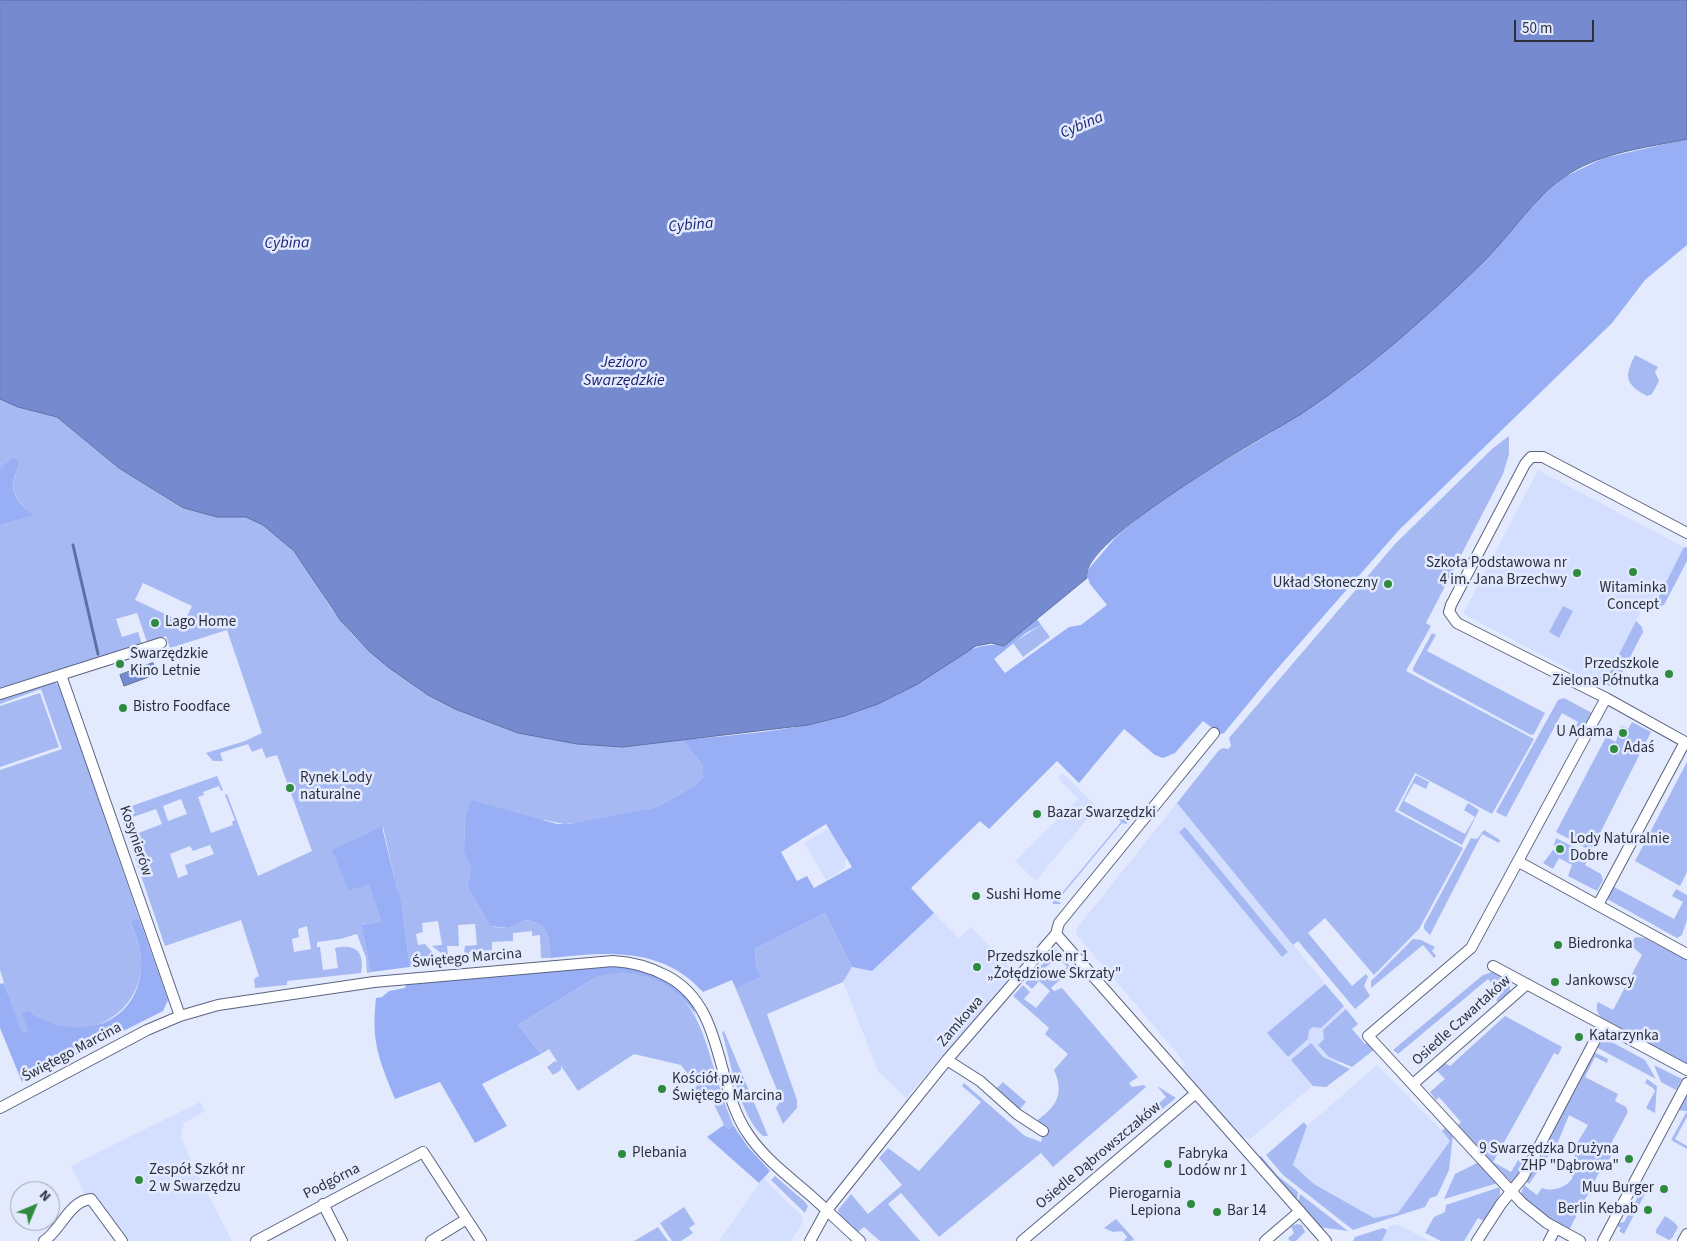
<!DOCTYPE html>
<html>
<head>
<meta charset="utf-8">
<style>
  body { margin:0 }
  #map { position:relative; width:1687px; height:1241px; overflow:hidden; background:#e3eafe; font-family:"Source Sans 3",sans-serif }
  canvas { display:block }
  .north { position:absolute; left:10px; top:1181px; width:50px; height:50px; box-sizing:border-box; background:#e3eafe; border:1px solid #9aa0b1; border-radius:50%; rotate:45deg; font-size:14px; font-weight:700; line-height:20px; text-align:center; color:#2c303d }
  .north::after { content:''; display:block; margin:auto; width:18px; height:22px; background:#2e8b3d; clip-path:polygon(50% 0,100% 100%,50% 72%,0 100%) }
  .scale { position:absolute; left:1514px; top:20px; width:80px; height:22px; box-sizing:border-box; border:2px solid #2c303d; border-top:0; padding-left:6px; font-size:15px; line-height:18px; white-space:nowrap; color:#2c303d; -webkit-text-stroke:4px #e3eafe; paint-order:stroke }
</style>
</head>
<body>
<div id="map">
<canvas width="1687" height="1241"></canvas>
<div class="north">N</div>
<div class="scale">50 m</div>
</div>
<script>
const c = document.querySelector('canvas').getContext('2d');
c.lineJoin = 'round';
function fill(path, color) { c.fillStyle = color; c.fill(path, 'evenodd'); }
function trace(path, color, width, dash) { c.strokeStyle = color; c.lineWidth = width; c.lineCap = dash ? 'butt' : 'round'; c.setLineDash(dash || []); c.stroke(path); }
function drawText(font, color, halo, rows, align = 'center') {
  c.font = font + ' "Source Sans 3",sans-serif'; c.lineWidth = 5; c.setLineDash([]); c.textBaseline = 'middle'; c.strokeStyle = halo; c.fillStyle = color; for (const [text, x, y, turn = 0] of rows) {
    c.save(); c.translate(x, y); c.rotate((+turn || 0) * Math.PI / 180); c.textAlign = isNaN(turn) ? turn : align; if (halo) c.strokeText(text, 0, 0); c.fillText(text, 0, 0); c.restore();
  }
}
const built = new Path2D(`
  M1538 470 1684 547 1655 604 1647 600 1610 672 1605 676 1590 680 1463 614Z
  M1063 773 1097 807 1036 881 1015 861 1078 799 1058 778Z
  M1177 803 1358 1024 1352 1029 1363 1043 1250 1139 1241 1137 1181 1068 1186 1064 1076 934 1077 928Z
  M829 828 846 855 845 868 826 880 804 843Z
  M934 913 959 938 971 927 1015 972 906 1098 878 1071 843 982 852 967 872 970Z
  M1377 1065 1451 1140 1398 1213 1374 1218 1314 1184 1293 1165 1307 1126Z
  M200 1102 205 1111 184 1123 181 1136 193 1165 232 1241H126L94 1196 84 1193 71 1166Z
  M763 1178 803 1217 802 1224 791 1241H719Z
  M1397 1224 1430 1241H1353L1355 1237 1383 1228 1387 1230 1389 1226Z`);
const green = new Path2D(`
  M1635 355 1658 367 1655 372 1659 381 1652 394 1647 396C1625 384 1624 377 1635 355Z
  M0 399 18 407 57 417 119 468 183 509 217 517H246L263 525 298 555 331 608 351 633 369 651 428 695 455 709 518 733 577 744 622 747 682 740 703 766V777L695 785 657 807 580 823 564 824 544 820H465L464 848 471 868 467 886 489 924 494 927 509 928 526 920C550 924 548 937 551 958H541L540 935 532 936V931L513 933V941L492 942V950L469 952 470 963 457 964V959L464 953 465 946 477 945 475 924 458 925 459 946H447L449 965H447L441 953 432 946 442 945 438 921 422 923 423 932 416 934 418 945 425 944 439 960V965L410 967 400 894H398L383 827 349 891 369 883 381 921 361 925 371 972 367 973 366 958 357 934 340 939 317 942V947H320L323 970 338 968 335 948C356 943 365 952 361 973L287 981V985L255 988 254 979 259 976 241 920 165 946 123 823 129 821 136 834 162 824 156 809 130 818 126 808 217 776 223 790 221 791 219 786 203 792 204 795 198 797 211 833 233 825 232 822 235 820 225 795 227 794 258 876 312 851 277 755 266 758 262 748 252 752 248 744 220 753 223 761H213L206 753 245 741 262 733 227 630 170 648 166 636 147 642 137 613 116 619 122 637 138 632 142 644 0 689V525L32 515C24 508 12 496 13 484 14 477 18 471 19 464L11 458 0 468ZM143 583 192 606 184 623 135 600ZM181 799 187 814 168 821 163 806ZM210 845 214 854 185 865 188 874 178 878 170 854 190 846 193 851ZM307 926 311 949 294 952 292 939 299 937 298 929Z
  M1509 436V454L1503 474 1426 623 1431 626 1406 671 1534 739 1492 814 1415 773 1395 811 1463 848 1419 929 1374 975 1325 918 1308 933 1352 986 1366 974 1368 977 1364 986 1370 996 1355 1009 1298 941 1293 945 1177 803 1219 750 1223 748 1228 749 1231 746 1229 738 1395 544 1492 449Z
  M1684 547 1687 548V561L1664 605 1660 606 1655 604Z
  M1563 606 1573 611 1559 638 1549 632Z
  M1636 621 1642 627 1643 632 1618 681 1612 687 1597 680H1590L1605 676 1604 674 1610 672Z
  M1041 625 1050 637 1023 657 1013 643Z
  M1432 633 1436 635 1427 651 1545 713 1534 734 1531 735 1413 671V668Z
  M54 682 59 685 139 918 130 921C136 936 142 950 141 966 140 1005 102 1035 63 1028 50 1025 40 1019 29 1011L28 1031 21 1034 0 970V770L62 749 41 689 0 704V698Z
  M40 693 59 747 0 767V706Z
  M1564 698 1592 713 1581 734 1574 730 1578 722 1562 713 1506 817 1496 812 1558 700Z
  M1632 722 1651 732 1591 851 1556 832 1606 737 1616 742 1619 728 1623 726 1628 729Z
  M1687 762V872L1680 886 1635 861Z
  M1416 775 1429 782 1426 789 1414 783 1404 801 1465 834 1475 817 1464 810 1468 803 1479 810 1462 845 1398 810Z
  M1122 816 1127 818V824L1122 823 1058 900 1061 904H1053V897L1057 899 1121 822 1118 818Z
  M1185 827 1288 952 1282 957 1179 832Z
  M1484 830 1500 840 1499 843 1482 834 1430 935 1424 929V925L1471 838 1477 839Z
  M1556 838 1593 857 1591 861 1588 859 1585 865 1601 874 1603 880 1597 891 1568 876 1572 865 1559 858 1553 869 1543 863 1553 850 1560 855 1565 851 1562 845 1556 847 1554 845Z
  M1614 887 1674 919 1683 902 1672 896 1676 889 1687 895V920L1682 935 1677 938 1609 900 1607 898 1610 889Z
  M825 913 852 967 843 982 767 1014 797 1100V1108L783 1124 776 1108 781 1100 736 989 761 977 756 965 755 949Z
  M1636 937 1645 938 1687 960V1066L1602 1019C1598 1014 1595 1009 1598 1002L1613 1010 1642 955 1629 944Z
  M1413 939 1421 940 1435 947 1432 951 1436 956 1434 958 1423 945 1371 988V981Z
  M1056 949 1072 969 1051 988 1054 991 1062 988 1138 1077 1129 1083 1132 1087 1144 1085 1146 1087 1053 1167 1041 1153 939 1237 901 1193 888 1204 920 1241H880L864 1227 857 1233 840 1217 838 1210 851 1194 868 1214 902 1185 879 1158 888 1148 919 1171 981 1102 962 1086 964 1083 1025 1136 1041 1142 1045 1127 1035 1122C1056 1107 1065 1095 1054 1070L1068 1054 1045 1034 1049 1028 1013 996 1023 985 1030 992 1024 999 1036 1008 1050 991 1039 981 1032 989 1025 983 1049 957 1053 961 1045 968 1054 978 1067 967 1059 957 1055 960 1050 955Z
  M630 972C694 982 703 1031 719 1085 723 1099 728 1112 733 1125L729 1129 724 1125 710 1096 701 1102 692 1091 697 1086 681 1065 634 1054 578 1091 561 1066V1070L553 1075 547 1067 555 1061 558 1063 549 1049 541 1054 518 1025 596 977 607 973Z
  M1492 972C1501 977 1512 980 1510 993L1500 1004 1496 1000 1501 994 1488 979 1398 1054 1393 1050 1483 975Z
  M1325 984 1344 1006 1321 1028 1313 1027 1309 1030 1308 1039 1288 1057 1267 1033Z
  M1346 1009 1358 1024 1352 1029 1365 1044 1369 1041 1375 1049 1352 1067 1329 1057 1318 1045 1324 1039 1323 1030Z
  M1505 1016 1562 1047 1558 1055 1554 1053 1493 1162 1511 1172 1518 1160 1526 1164 1515 1182H1511L1457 1126 1461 1122 1439 1097 1436 1100 1430 1092 1445 1079 1436 1070 1443 1062 1450 1066Z
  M724 1031 766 1131 768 1136H763C740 1117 730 1060 722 1032Z
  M1606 1039 1645 1060 1656 1079 1596 1047 1602 1040Z
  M1311 1043 1323 1057 1350 1069 1326 1087 1313 1086 1291 1060Z
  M1594 1052 1608 1059 1607 1063 1595 1057 1585 1077 1618 1094 1615 1101 1626 1107 1628 1112 1607 1151 1612 1154 1603 1172 1600 1171 1569 1230 1533 1208 1521 1194 1524 1185 1537 1195 1542 1188C1552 1192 1565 1188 1572 1179L1576 1145 1588 1125 1569 1115 1558 1142 1529 1184 1526 1182Z
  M1654 1065 1682 1079 1676 1090 1661 1082Z
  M1647 1079 1657 1086 1655 1113 1646 1108 1655 1091 1653 1088 1645 1083Z
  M1003 1082 1026 1102 1019 1110 996 1089Z
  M1157 1086 1176 1098 1161 1110 1157 1105 1166 1097Z
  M1687 1087V1117L1675 1139 1687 1146V1149L1671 1140 1687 1111 1675 1110Z
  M1304 1122 1307 1126 1293 1165 1314 1184 1374 1218 1398 1213 1450 1141 1442 1131 1446 1127 1453 1134 1449 1170 1437 1196 1430 1198 1425 1207 1353 1230 1283 1175 1266 1155Z
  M1261 1156 1278 1176 1298 1192 1297 1201 1259 1157Z
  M1479 1162 1498 1183 1444 1199 1455 1174Z
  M775 1176 804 1201 808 1206 805 1213 771 1180Z
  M1500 1187V1195L1484 1221 1478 1218 1464 1241H1441L1425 1233 1434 1217 1445 1212 1446 1205Z
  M1643 1188 1647 1190 1624 1234 1619 1231 1621 1228 1613 1224 1624 1222Z
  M1300 1194 1348 1231 1319 1227 1298 1203Z
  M684 1207 695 1224 689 1228 693 1233 681 1241H672L660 1223Z
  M1665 1216 1674 1222 1678 1227 1672 1238 1669 1240 1656 1233V1230Z
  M1116 1219 1134 1239 1132 1241H1124L1127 1237 1122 1231 1113 1232 1104 1228Z
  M1297 1224 1302 1225 1305 1232 1296 1241H1290L1288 1238 1294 1233 1291 1226Z
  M658 1227 668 1241H634Z
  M1383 1228 1387 1230 1382 1241H1353L1355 1237Z`);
const forest = new Path2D(`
  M1687 139V245L1645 280 1612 323 1399 530 1271 676 1224 733 1220 734 1203 721 1175 753 1163 758 1155 755 1124 729 1079 783 1057 761 989 829 980 821 911 888 934 913 872 971 852 967 825 913 755 949 756 965 761 977 736 989 732 980 703 992C662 946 606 952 551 958 548 937 550 924 526 920L509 928 490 926 467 886 471 868 464 851 465 820 471 800 557 824H570L657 807 695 785 703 777V766L682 740C755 733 830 729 897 695 928 679 968 637 1004 646L1037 619 1041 625 1026 633 994 659 1005 673 1069 627 1081 625 1107 605 1090 584 1086 572 1115 538 1147 510 1171 493 1269 434 1350 380 1483 262 1538 200 1564 177 1604 158ZM826 824 852 867 814 888 807 876 797 881 781 852Z
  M11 458 16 459 19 464C18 470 14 476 13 483 11 495 24 510 34 515L0 525V468Z
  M382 827 398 893H400L410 967 371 972 361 925 381 921 369 884 349 891 332 850Z
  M139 918 168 1000 163 1011 22 1082 0 1028V984L4 983 22 1033 28 1031 22 1013 29 1011C73 1044 139 1027 141 966 142 950 136 935 130 921Z
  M615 964C646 967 688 982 696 1015 674 981 635 964 596 977L518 1025 541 1054 482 1084 507 1126 475 1143 440 1082 395 1099C379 1059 371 1043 376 998L382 997 389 991 405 988 407 982Z
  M724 1125 729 1129 733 1125 748 1147 770 1171 759 1183 707 1137Z`);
const water = new Path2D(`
  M0 0H1687V139C1650 147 1611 151 1577 169 1537 191 1514 232 1482 263 1427 317 1366 371 1301 414 1269 434 1077 541 1087 578L1004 646 991 643 976 646 916 685 878 704 844 716 808 725 623 747 577 744 518 733 455 709 428 695 388 667 369 651 341 621 294 551 263 525 246 517H217L183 508 119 468 57 417 18 407 0 399Z
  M153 663 157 674 124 686 120 675Z`);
const stream = new Path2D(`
  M73 545 98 654`);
const minor = new Path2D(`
  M1687 533 1543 457H1531L1525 464 1451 605 1449 612 1457 623 1606 698 1687 743
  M61 675 180 1016
  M0 694 161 643
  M1519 862 1687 954
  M1598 905 1685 742
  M1056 934 1326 1241
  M1493 966 1687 1070
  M947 1060 980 1081 1017 1114 1043 1131
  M1413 1084 1527 984
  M0 1108 147 1030 180 1016 218 1005 374 982 613 961C633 962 650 967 667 976 726 1007 714 1085 748 1134 764 1158 788 1176 810 1195 827 1210 843 1226 860 1241
  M323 1204 342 1241
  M44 1241C61 1230 69 1201 91 1199L122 1241
  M256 1241 423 1152 481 1241
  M431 1241 465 1220
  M810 1241 827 1210 886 1136 947 1060 1056 934 1059 923 1214 733
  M1022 1241 1196 1093
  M1265 1241 1300 1211
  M1477 1241 1501 1204 1523 1177 1603 1025
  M1549 1241 1556 1228
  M1580 1241 1547 1223 1522 1203 1368 1036 1471 948 1606 698
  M1603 1241 1687 1083
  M1683 1241 1687 1234`);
const markers = [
  [1633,572,5,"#2e8b3d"],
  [1577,573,5,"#2e8b3d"],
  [1388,584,5,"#2e8b3d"],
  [155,623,5,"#2e8b3d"],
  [120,664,5,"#2e8b3d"],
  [1669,674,5,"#2e8b3d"],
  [123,708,5,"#2e8b3d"],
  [1623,733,5,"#2e8b3d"],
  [1614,749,5,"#2e8b3d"],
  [290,788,5,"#2e8b3d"],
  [1037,814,5,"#2e8b3d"],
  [1560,849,5,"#2e8b3d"],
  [976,896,5,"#2e8b3d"],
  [1558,945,5,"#2e8b3d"],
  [977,967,5,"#2e8b3d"],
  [1555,982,5,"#2e8b3d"],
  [1579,1037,5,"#2e8b3d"],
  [662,1089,5,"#2e8b3d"],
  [622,1154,5,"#2e8b3d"],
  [1629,1159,5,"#2e8b3d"],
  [1168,1164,5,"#2e8b3d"],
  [139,1180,5,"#2e8b3d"],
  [1664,1189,5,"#2e8b3d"],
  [1191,1204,5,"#2e8b3d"],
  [1648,1210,5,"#2e8b3d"],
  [1217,1212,5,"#2e8b3d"]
];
const poiNames = [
  ["Szkoła Podstawowa nr",1567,564,"right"],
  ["4 im. Jana Brzechwy",1567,581,"right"],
  ["Układ Słoneczny",1378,584,"right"],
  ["Witaminka",1633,589,"center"],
  ["Concept",1633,606,"center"],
  ["Lago Home",165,623],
  ["Swarzędzkie",130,655],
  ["Kino Letnie",130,672],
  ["Przedszkole",1659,665,"right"],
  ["Zielona Półnutka",1659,682,"right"],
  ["Bistro Foodface",133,708],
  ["U Adama",1613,733,"right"],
  ["Adaś",1624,749],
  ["Rynek Lody",300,779],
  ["naturalne",300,796],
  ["Bazar Swarzędzki",1047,814],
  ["Lody Naturalnie",1570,840],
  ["Dobre",1570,857],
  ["Sushi Home",986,896],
  ["Biedronka",1568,945],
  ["Przedszkole nr 1",987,958],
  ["„Żołędziowe Skrzaty\"",987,975],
  ["Jankowscy",1565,982],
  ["Katarzynka",1589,1037],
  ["Kościół pw.",672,1080],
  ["Świętego Marcina",672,1097],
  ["9 Swarzędzka Drużyna",1619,1150,"right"],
  ["ZHP \"Dąbrowa\"",1619,1167,"right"],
  ["Plebania",632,1154],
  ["Fabryka",1178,1155],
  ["Lodów nr 1",1178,1172],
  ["Zespół Szkół nr",149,1171],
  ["2 w Swarzędzu",149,1188],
  ["Muu Burger",1654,1189,"right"],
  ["Pierogarnia",1181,1195,"right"],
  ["Lepiona",1181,1212,"right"],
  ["Berlin Kebab",1638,1210,"right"],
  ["Bar 14",1227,1212]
];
const streetNames = [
  ["Kosynierów",135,841,71],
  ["Świętego Marcina",467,959,-5],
  ["Osiedle Czwartaków",1462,1021,-42],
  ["Zamkowa",961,1022,-49],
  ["Świętego Marcina",72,1053,-28],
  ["Osiedle Dąbrowszczaków",1099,1156,-40],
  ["Podgórna",332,1182,-27]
];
const waterNames = [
  ["Cybina",1082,126,-23],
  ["Cybina",691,226,-5],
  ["Cybina",287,244,-1],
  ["Jezioro",624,363],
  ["Swarzędzkie",624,381]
];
fill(built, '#d4dfff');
fill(green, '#a7b9f2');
fill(forest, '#98aff6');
fill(water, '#758acf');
trace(water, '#5f6fa3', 1);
trace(stream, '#5f6fa3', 3);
trace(minor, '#5a6480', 12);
trace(minor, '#fff', 10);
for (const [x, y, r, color] of markers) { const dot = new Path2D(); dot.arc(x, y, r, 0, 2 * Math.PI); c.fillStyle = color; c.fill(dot); trace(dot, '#e3eafe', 2); }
drawText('15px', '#2c303d', '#e3eafe', poiNames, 'left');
drawText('15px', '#2c303d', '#e3eafe', streetNames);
drawText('italic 16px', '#171f6f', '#e3eafe', waterNames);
</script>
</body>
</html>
